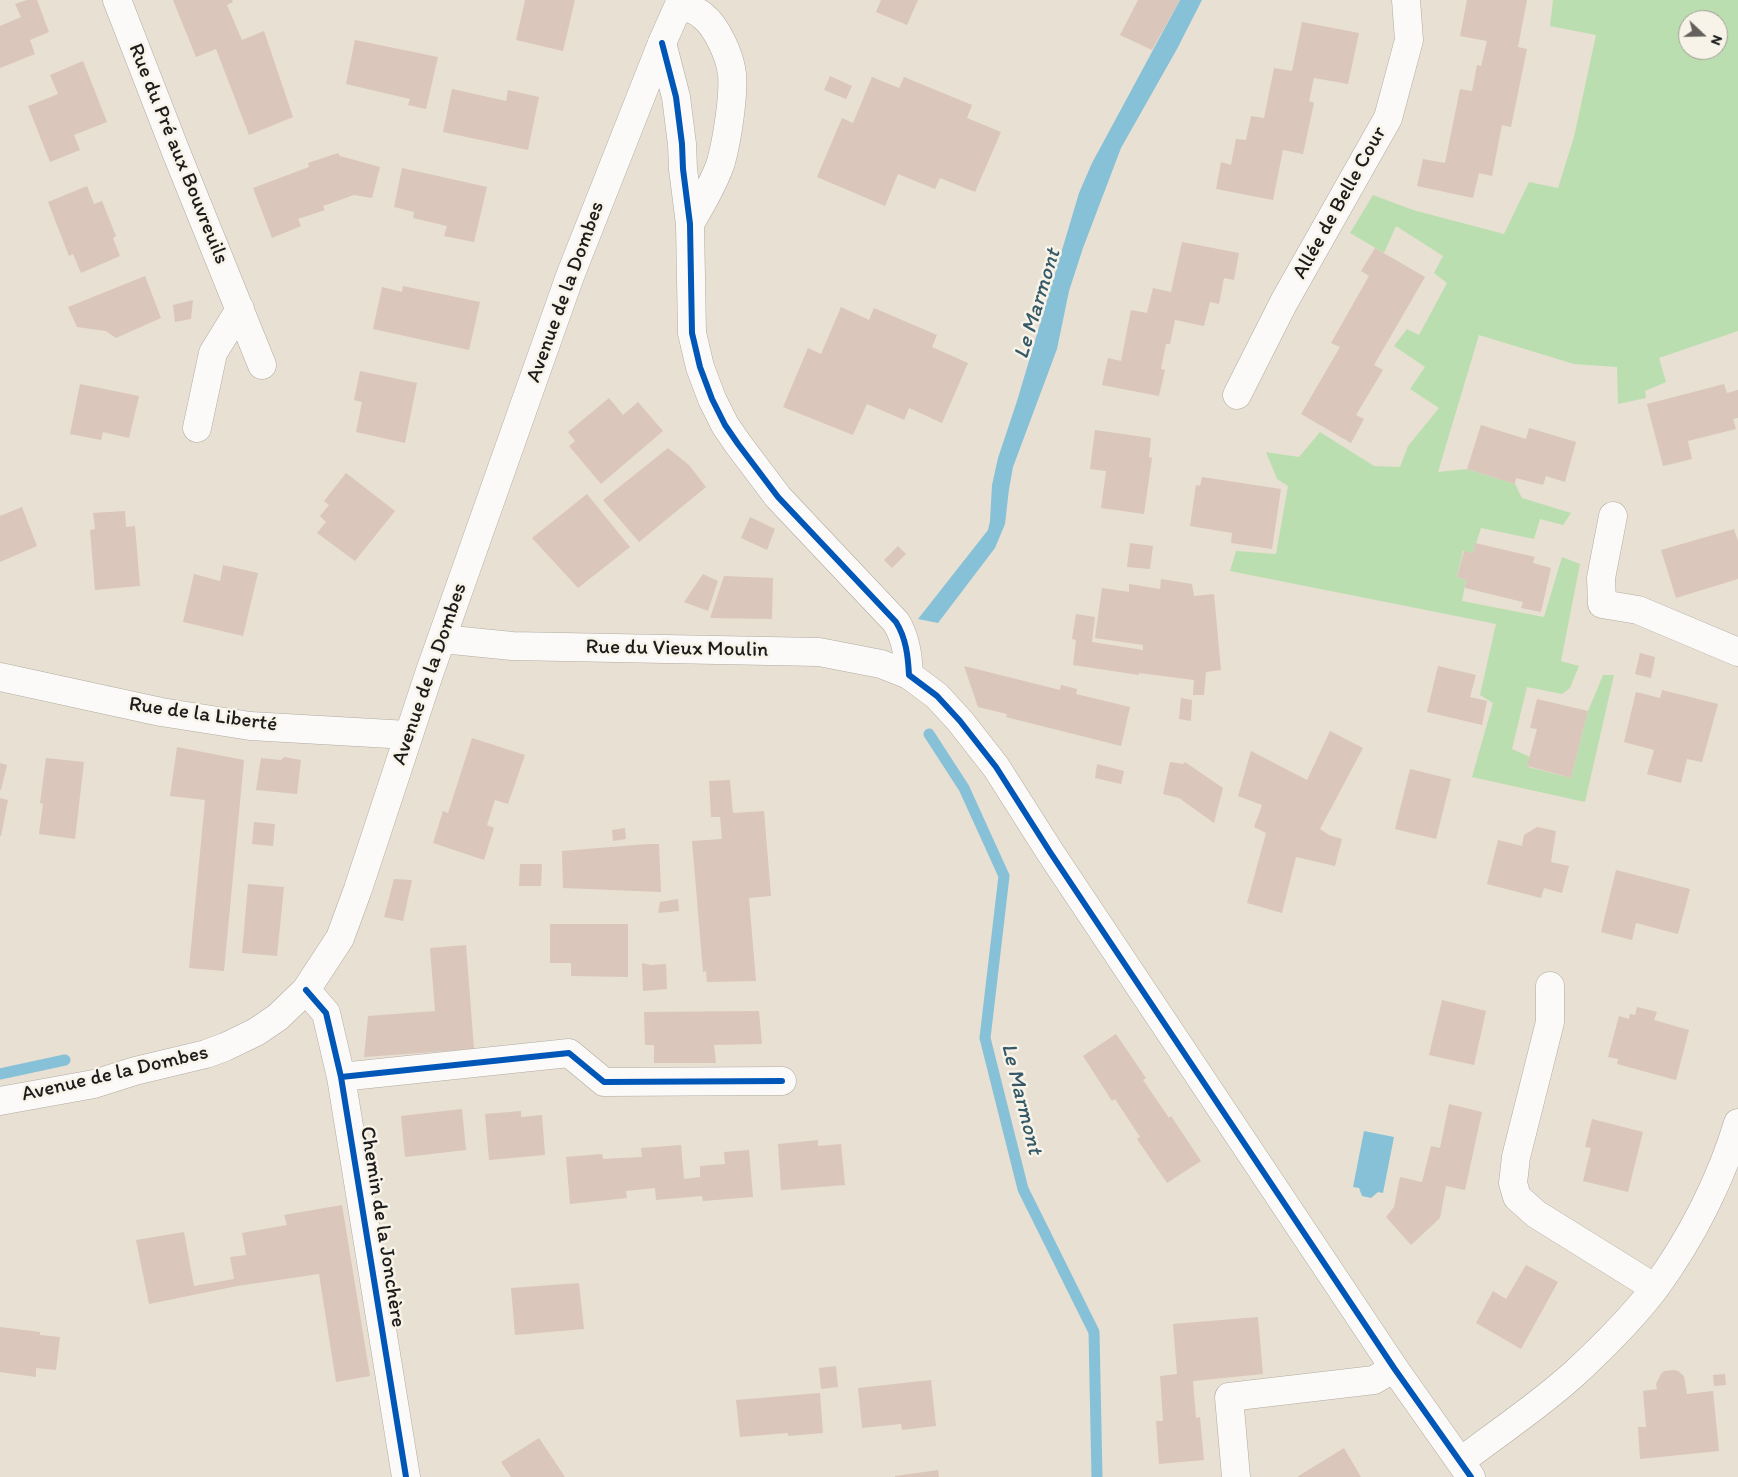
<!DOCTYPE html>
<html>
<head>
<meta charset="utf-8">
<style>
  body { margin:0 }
  #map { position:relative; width:1738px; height:1477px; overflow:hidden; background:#e8e0d2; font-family:Itim,sans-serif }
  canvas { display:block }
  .north { position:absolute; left:1678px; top:10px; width:50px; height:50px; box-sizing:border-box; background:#f7f3e8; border:1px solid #9f9d96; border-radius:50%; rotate:111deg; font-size:14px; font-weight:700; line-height:20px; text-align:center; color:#1c1c1c }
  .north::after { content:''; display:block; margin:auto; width:18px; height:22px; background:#63615c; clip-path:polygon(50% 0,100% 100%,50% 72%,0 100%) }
</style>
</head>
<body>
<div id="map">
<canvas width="1738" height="1477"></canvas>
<div class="north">N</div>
</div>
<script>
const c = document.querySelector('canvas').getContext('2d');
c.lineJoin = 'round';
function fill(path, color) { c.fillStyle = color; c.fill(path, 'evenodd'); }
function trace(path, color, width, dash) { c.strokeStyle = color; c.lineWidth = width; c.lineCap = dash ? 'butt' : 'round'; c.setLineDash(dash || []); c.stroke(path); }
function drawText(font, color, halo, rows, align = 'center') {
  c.font = font + ' Itim,sans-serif'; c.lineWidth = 5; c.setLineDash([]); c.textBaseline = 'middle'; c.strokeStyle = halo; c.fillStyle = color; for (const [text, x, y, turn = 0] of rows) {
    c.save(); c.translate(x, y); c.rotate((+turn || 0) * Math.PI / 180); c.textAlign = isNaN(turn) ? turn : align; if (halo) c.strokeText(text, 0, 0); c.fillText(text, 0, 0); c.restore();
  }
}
const green = new Path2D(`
  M1553 0H1738V331L1659 358 1666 382 1645 391 1646 398 1618 404 1617 367 1574 364 1479 335 1438 472 1467 469 1515 484 1522 498 1571 513 1563 525 1540 519 1534 539 1481 528 1473 553 1463 551 1457 577 1466 580 1462 601 1544 617 1562 557 1580 564 1561 661 1579 666 1570 688 1562 694 1527 687 1512 749 1530 757 1528 767 1571 778 1588 711 1603 675H1614L1585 802 1472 777 1493 703 1480 695 1496 624 1230 571 1236 551 1276 554 1288 486 1277 479 1266 452 1299 457 1320 432 1374 466 1400 467 1408 446 1439 408 1410 389 1425 367 1394 346 1407 329 1419 335 1447 283 1434 273 1443 256 1396 226 1384 253 1350 233 1373 195 1413 210 1504 234 1529 182 1558 188 1574 137 1596 35 1550 26ZM1688 20H1718V50H1688Z`);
const water = new Path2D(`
  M1180 0H1202L1177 49 1121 148 1083 248 1069 291 1057 349 1013 467 1009 489 1005 524 995 548 938 623 918 619 988 530 990 521 992 485 998 458 1017 401 1079 193 1092 163Z
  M1364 1131 1394 1137 1383 1193 1378 1192 1371 1198 1362 1196 1359 1188 1353 1187Z`);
const stream = new Path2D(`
  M929 734 964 788 1004 876 985 1038 1023 1189 1094 1332 1097 1477
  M0 1074 65 1060`);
const building = new Path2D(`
  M27 0H37L49 32 30 40 35 54 0 68V26L21 17 15 4Z
  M173 0H232L233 2 227 5 242 40 264 31 293 117 249 135 216 49 196 57Z
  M525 0H575L563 51 516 40Z
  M881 0H918L907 25 876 12Z
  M1138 0H1180L1152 50 1120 35Z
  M1467 0H1527L1518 47 1527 49 1511 127 1502 125 1492 176 1479 173 1473 198 1417 186 1423 159 1445 163 1460 89 1472 91 1477 65 1481 66 1487 41 1460 36Z
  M1302 22 1359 33 1348 84 1314 78 1309 101 1314 103 1303 154 1283 150 1273 200 1216 189 1221 162 1231 165 1236 139 1246 140 1251 116 1264 118 1274 68 1292 71Z
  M355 40 438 57 426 109 408 105 410 99 346 84Z
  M83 61 107 122 74 135 80 150 50 162 28 106 58 94 50 75Z
  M830 76 852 86 846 99 824 90Z
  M872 77 899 88 904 77 972 105 967 118 1001 132 975 192 940 178 935 189 898 174 885 206 817 177 842 118 853 123Z
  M452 89 506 101 508 90 539 97 528 150 443 132Z
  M338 153 340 156 380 167 372 198 354 195 323 206 325 210 298 219 301 226 272 238 253 188 309 167 308 163Z
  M402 168 487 187 474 242 444 236 447 226 413 218 414 212 394 207Z
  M87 186 94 204 102 201 116 236 113 238 120 256 81 273 73 254 69 256 48 202Z
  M1182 242 1239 253 1234 280 1224 278 1219 304 1210 302 1204 326 1175 320 1170 344H1166L1161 369 1165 370 1159 396 1102 385 1108 358 1121 361 1131 310 1147 313 1153 288 1171 292Z
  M1375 248 1425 277 1374 365 1383 370 1356 415 1364 419 1351 443 1301 414 1340 347 1331 343 1369 276 1361 271Z
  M145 276 161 318 116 338 106 331 77 327 68 307Z
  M403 286 480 302 469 350 373 329 382 287 402 292Z
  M193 300 191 319 175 322 173 305Z
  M841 307 869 320 874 308 937 335 932 347 968 363 942 423 909 408 904 420 867 404 853 435 783 407 808 348 821 354Z
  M360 371 417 383 405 443 356 432 362 402 354 400Z
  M80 384 139 396 129 438 103 432 101 440 70 434Z
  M1724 384 1727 393 1738 390V418L1733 419 1736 429 1688 441 1692 459 1663 466 1647 404Z
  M609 398 623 415 638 402 663 431 601 484 569 446 575 441 568 432Z
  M1481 425 1526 439 1529 428 1576 442 1565 482 1546 476 1543 485 1516 478 1515 484 1467 469Z
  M1095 430 1151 438 1149 457 1152 458 1144 514 1101 508 1106 471 1090 469Z
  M668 448 689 465 706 487 639 542 603 500Z
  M346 473 395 511 355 561 317 533 326 522 320 516 329 505 324 501Z
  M1202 477 1281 489 1272 549 1231 543 1232 533 1190 526 1196 485 1200 486Z
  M587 494 630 547 578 588 532 538Z
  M22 507 37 546 0 562V516Z
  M125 511 126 527 135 526 140 586 95 590 90 530 95 529 93 513Z
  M750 517 775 529 767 550 741 538Z
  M1734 529 1738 541V579L1676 598 1661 550Z
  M1130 543 1153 546 1150 569 1127 567Z
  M1475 543 1535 557 1533 563 1551 568 1541 612 1521 608 1523 602 1465 588 1466 580 1457 577 1464 551 1473 553Z
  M898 546 906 554 892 568 884 560Z
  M223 565 258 573 243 636 183 622 194 574 220 581Z
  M703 574 718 581 708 611 684 602Z
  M724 576 773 578 772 619 710 618Z
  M1161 579 1192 584 1194 596 1214 594 1221 670 1206 672 1204 695H1193L1194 680 1139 673V675L1073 665 1076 640 1072 639 1076 614 1095 617 1092 642 1143 650V645L1095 638 1102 588 1129 592V584L1160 589Z
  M1640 653 1655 657 1651 678 1635 674Z
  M964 666 1060 690 1061 685 1077 689 1076 694 1130 707 1121 746 1006 717 1007 714 978 707Z
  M1438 666 1476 675 1470 697 1487 701 1482 725 1427 712Z
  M1662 690 1718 704 1702 762 1687 759 1681 783 1647 774 1654 750 1624 742 1636 692 1660 698Z
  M1181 698 1192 700 1191 721 1179 719Z
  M1537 699 1588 711 1571 778 1527 766 1537 729 1530 728Z
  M1330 731 1363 748 1320 829 1329 835 1342 839 1335 866 1296 857 1282 913 1247 903 1266 833 1254 827 1262 805 1238 796 1251 751 1307 780Z
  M472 738 525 755 508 804 495 800 487 825 494 828 484 860 433 843 443 811 448 813Z
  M177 747 244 760 224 971 189 968 205 800 170 796Z
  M284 757 301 760 297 794 256 790 261 758 281 760Z
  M46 758 84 762 75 839 39 834 43 804 40 803Z
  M1170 762 1183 764 1185 762 1223 788 1214 823 1179 798 1163 794Z
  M0 763 7 765 1 790H0Z
  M1097 764 1124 771 1121 784 1095 778Z
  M1410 769 1451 779 1436 839 1395 829Z
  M730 780 733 813 764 811 771 896 749 898 756 981 707 982 706 971 703 972 692 841 722 839 720 817H711L709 781Z
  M0 798 8 800 1 836H0Z
  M254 822 275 824 273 846 252 844Z
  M1537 827 1556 831 1551 862 1569 866 1562 893 1544 888 1541 898 1487 884 1498 840 1522 846 1524 835Z
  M625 828 626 839 613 841 612 830Z
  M648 844H659L661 892 563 888 562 851Z
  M520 864H542L541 886H519Z
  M1616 870 1690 889 1678 934 1636 923 1632 940 1601 932Z
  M394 879 412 880 403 921 384 917Z
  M248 884 284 887 277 956 242 953Z
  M678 899 679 911 658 913 660 902Z
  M550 924H628V977L571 976V963H550Z
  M466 945 474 1049 364 1057 368 1016 435 1011 430 948Z
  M642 963 651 965 666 964 667 989 643 991Z
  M1442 1000 1486 1011 1474 1065 1429 1055Z
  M1637 1007 1657 1012 1654 1020 1689 1030 1676 1080 1617 1064 1618 1059 1608 1057 1619 1016 1629 1019 1630 1014 1635 1015Z
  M759 1011 762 1044 714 1045 716 1063H654V1045H645L644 1012Z
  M1116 1034 1146 1078 1143 1080 1169 1118 1171 1116 1201 1161 1167 1183 1137 1139 1140 1137 1115 1099 1112 1101 1083 1056Z
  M1449 1104 1482 1112 1465 1190 1446 1186 1440 1218 1411 1245 1386 1217 1394 1207 1400 1177 1422 1182 1431 1146 1440 1148Z
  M462 1109 466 1150 405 1157 401 1116Z
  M521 1111V1117L542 1115 545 1155 489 1160 485 1114Z
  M1592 1119 1643 1132 1628 1192 1583 1181 1591 1148 1585 1147Z
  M818 1140V1146L841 1144 845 1185 781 1190 778 1144Z
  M681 1145 684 1179 700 1177V1166L725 1164 724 1152 749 1150 753 1197 703 1201 702 1196 656 1200 655 1188 626 1191 627 1198 570 1204 566 1157 602 1154 603 1159 642 1157 641 1148Z
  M342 1205 370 1376 336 1382 319 1274 237 1286 149 1304 136 1240 184 1232 194 1286 234 1279 230 1257 246 1255 242 1233 287 1225 284 1215Z
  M1526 1265 1558 1282 1521 1349 1476 1323 1493 1291 1506 1299Z
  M579 1283 584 1329 515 1335 511 1288Z
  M1258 1317 1263 1374 1193 1381 1196 1418 1200 1417 1204 1460 1159 1464 1156 1421H1163L1160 1376 1177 1374 1173 1324Z
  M0 1327 40 1332V1335L60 1337 56 1370 36 1368V1377L0 1372Z
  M836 1366 838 1387 821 1389 819 1368Z
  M1674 1370 1678 1371 1684 1376 1687 1394 1713 1391 1719 1451 1640 1459 1638 1427H1646L1643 1391 1657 1389 1656 1384 1661 1374 1664 1371Z
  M1725 1374 1726 1385 1714 1386 1713 1375Z
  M931 1380 936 1426 902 1430 901 1424 862 1428 858 1388Z
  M820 1393 823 1433 788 1436V1433L740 1437 736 1400Z
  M539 1438 565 1477H511L501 1462Z
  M1344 1448 1361 1477H1297Z
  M938 1470 939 1477H895V1476Z`);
const minor = new Path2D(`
  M117 0 176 152 262 365
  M1237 395 1284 302 1388 118 1409 40 1406 0
  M197 428 213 353 240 309
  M1613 516 1601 578 1602 604 1638 610 1738 652
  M442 639 512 646 819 652 881 664 909 675
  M0 677 161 712 250 726 408 735
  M1550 986V1022L1516 1157 1513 1183 1517 1197 1536 1214 1655 1288
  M306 990 326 1013 341 1077 406 1477
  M341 1077 569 1053 604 1082 782 1081
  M1461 1461C1499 1432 1540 1405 1575 1373 1602 1348 1633 1317 1655 1288 1691 1239 1721 1180 1738 1123
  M1236 1477 1229 1397 1374 1380 1394 1368`);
const tertiary = new Path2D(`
  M679 5C687 8 697 10 703 16 717 27 730 56 732 74 734 96 727 140 721 162 714 184 701 204 690 224
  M662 43 676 97 682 144 683 169 690 224 692 333 700 367 712 399 725 425 738 444 778 497 896 622C906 638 908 656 909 675L937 696 960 721 996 767 1050 852 1394 1368 1471 1477`);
const secondary = new Path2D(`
  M0 1101 94 1084 135 1071 206 1054 225 1047 256 1032 278 1017 306 990 340 938 358 889 429 674 570 276 662 43 681 0`);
const cycleway = new Path2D(`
  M662 43 676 97 682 144 683 169 690 224 692 333 700 367 712 399 725 425 738 444 778 497 896 622C906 638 908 656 909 675L937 696 960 721 996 767 1050 852 1394 1368 1471 1477
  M306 990 326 1013 341 1077 406 1477
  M341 1077 569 1053 604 1082 782 1081`);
const streetNames = [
  ["Rue du Pré aux Bouvreuils",178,154,68],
  ["Allée de Belle Cour",1340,203,-61],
  ["Avenue de la Dombes",566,292,-70],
  ["Rue du Vieux Moulin",677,649,1],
  ["Avenue de la Dombes",430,674,-71],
  ["Rue de la Liberté",203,715,8],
  ["Avenue de la Dombes",115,1074,-13],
  ["Chemin de la Jonchère",382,1227,81]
];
const waterNames = [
  ["Le Marmont",1038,304,-73],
  ["Le Marmont",1021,1099,76]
];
fill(green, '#bbdeb0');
fill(water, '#87c1d8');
trace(stream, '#87c1d8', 11);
fill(building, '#dac6ba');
trace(minor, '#afaaa1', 29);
trace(tertiary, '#afaaa1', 29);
trace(secondary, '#afaaa1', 29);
trace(minor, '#fcfaf8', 28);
trace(tertiary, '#fcfaf8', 28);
trace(secondary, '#fcfaf8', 28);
trace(cycleway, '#0057b8', 6);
drawText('21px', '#1c1c1c', '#f7f3e8', streetNames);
drawText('italic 22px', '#365968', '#f7f3e8', waterNames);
</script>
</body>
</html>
